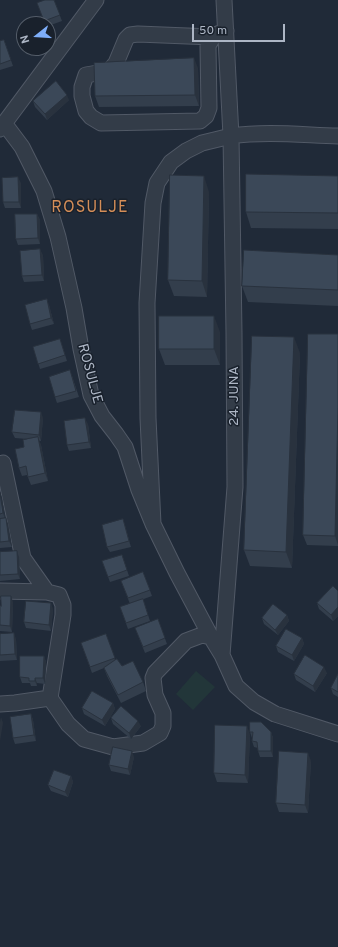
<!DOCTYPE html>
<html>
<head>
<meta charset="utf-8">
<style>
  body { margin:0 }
  #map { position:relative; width:338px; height:947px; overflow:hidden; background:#202a38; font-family:Overpass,sans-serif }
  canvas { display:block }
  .north { position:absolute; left:16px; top:16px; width:40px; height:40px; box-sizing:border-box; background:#19212c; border:1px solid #545d69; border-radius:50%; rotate:253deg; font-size:11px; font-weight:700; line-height:16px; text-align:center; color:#adb6c5 }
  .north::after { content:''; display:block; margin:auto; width:14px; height:18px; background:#7eaef9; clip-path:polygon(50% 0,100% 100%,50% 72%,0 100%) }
  .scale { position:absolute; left:192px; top:24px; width:93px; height:18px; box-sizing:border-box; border:2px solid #adb6c5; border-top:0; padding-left:5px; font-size:12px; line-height:14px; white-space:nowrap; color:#adb6c5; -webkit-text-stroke:3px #19212c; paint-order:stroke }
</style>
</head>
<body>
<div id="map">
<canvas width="338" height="947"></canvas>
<div class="north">N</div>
<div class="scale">50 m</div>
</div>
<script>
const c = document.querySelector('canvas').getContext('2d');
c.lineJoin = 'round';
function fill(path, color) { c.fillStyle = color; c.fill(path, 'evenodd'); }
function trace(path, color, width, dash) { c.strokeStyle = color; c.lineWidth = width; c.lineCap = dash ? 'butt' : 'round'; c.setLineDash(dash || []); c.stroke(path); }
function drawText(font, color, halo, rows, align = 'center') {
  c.font = font + ' Overpass,sans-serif'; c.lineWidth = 3; c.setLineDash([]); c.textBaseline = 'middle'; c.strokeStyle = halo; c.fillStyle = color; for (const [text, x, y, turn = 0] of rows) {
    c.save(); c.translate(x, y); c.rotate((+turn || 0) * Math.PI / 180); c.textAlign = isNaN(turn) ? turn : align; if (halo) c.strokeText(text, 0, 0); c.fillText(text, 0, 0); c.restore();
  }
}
const green = new Path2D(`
  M196 671 215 687 193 710 176 694Z`);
const street = new Path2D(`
  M212 37 138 34 130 35 126 39 116 63 109 71 86 75 82 87V96L86 111 91 117 101 123 200 121 206 116 209 108 208 46C213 36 215 34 226 31
  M4 123 22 147 44 191 58 237 74 308 81 349 91 395 102 416 116 434 125 447 139 490 153 524 177 573 211 637
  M0 129 96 0
  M3 463 23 558 47 592
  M153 524 148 418 147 303 153 203 157 183 171 162 186 151 202 143 231 136 224 0
  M0 591 47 592 59 595 63 605V615L50 698
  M222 655 235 487 234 333 231 136C266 131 302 135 338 136
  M0 704 15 703 50 698 68 724 84 739 113 747 143 743 160 733 163 726V713L155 695 153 678 155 673 186 641 202 635 211 637 222 655 236 686 254 702 275 714 338 734`);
const wall = new Path2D(`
  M54 0 62 21 48 26V24H45L37 3Z
  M4 40 13 66 0 70V41Z
  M198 68 199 106 99 107 95 96Z
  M69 100 47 120 35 107 33 101Z
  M338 176V229L251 228 246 212Z
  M21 183V208H5L3 202Z
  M209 192 207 297 174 296 168 280Z
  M37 214 40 220V244L18 245 16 239Z
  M43 255 44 281 24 282 22 276Z
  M338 255V306L248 302 242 286Z
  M49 305 54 324 32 330 30 324Z
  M220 332V365H165L159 349Z
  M338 334V546L307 545 303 535Z
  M60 339 67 361 40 369 33 347Z
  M300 353 292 568 250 566 244 550Z
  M72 376 79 397 57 403 55 397Z
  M43 418 41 441H39L41 445 48 481 31 485 27 475 22 476 19 468 24 447 27 439 15 438 12 432Z
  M88 424 91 448 69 451 67 445Z
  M0 492 2 498 5 518 8 524 12 547 0 548Z
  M123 519 131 547 110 552 107 547Z
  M17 551 19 557 20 579 0 581V552Z
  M122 555 129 576 110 582 102 561Z
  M143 572 152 596 141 600 143 599 150 621 128 629 120 607 130 604 121 581Z
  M338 591V616L333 621 319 609 317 603Z
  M13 602 12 632 0 631V605Z
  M53 609 51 631 26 628 24 622Z
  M287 615 289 621 278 635 264 624 262 618Z
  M158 619 167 644 145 653 135 628Z
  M0 634 16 639 17 660 0 661Z
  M106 634 115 660 143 682 146 691 121 703 107 676 104 668 92 673 81 643Z
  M302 638 304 644 294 661 278 652 276 646Z
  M44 656 46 662 45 684 37 683V686H31L30 683H22L20 677Z
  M327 673 315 692 296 680 294 674Z
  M338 674V697L333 694 331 688Z
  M113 703 115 709 105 726 84 714 82 708Z
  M31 714 33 720 36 741 15 744 13 738Z
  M111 718 141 726 131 739 113 724Z
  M250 732H271L273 738V757H260L258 751V748L254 747 252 741V738Z
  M250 734 248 783 217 782 214 773Z
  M134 757 130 775 111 771 109 765Z
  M311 761 308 813 279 812 276 803Z
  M71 776 73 782 68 797 51 791 48 785Z`);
const shadedWall = new Path2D(`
  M194 58 198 68 199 106 195 95Z
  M67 95 69 100 47 120 45 114Z
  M204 176 209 192 207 297 202 281Z
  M18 177 21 183V208L19 202Z
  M37 214 40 220V244L38 238Z
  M40 249 43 255 44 281 42 275Z
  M47 299 49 305 54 324 51 318Z
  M214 316 220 332V365L214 349Z
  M294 337 300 353 292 568 286 552Z
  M338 408V545L335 536Z
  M41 412 43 418 41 441 39 435Z
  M85 418 88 424 91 448 89 442Z
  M38 437 41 445 48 481 45 473Z
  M0 492 2 498 5 519 3 513Z
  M6 518 8 524 12 547 9 541Z
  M123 519 125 525 131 547 129 541Z
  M17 551 19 557 20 579 18 574Z
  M11 596 13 602 12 632 10 626Z
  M51 603 53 609 51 631 49 625Z
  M338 607V616L333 621 331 615Z
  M287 615 289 621 278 635 275 630Z
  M14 633 16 639 17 660 15 654Z
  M302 638 304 644 294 661 292 655Z
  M44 656 46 662 45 684 43 678Z
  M324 667 327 673 315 692 313 686Z
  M35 678 37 683V686L35 681Z
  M113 703 115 709 105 726 102 720Z
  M31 714 33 720 36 741 34 735Z
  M1 717 3 723 0 741V722Z
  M138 721 141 726 131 739 129 733Z
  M247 726 250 734 248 783 245 775Z
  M271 732 273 738V757L271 751Z
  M132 751 134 757 130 775 128 769Z
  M308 753 311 761 308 813 305 805Z
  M71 776 73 782 68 797 65 792Z`);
const building = new Path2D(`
  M45 0H54L60 15 44 21 37 3Z
  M4 40 11 60 0 64V41Z
  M194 58 195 95 95 96 94 63Z
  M56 81 67 95 45 114 33 101Z
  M246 174 338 176V213L246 212Z
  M170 175 204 176 202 281 168 280Z
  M18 177 19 202H3L2 178Z
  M15 214H37L38 238 16 239Z
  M40 249 42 275 22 276 20 251Z
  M244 250 338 255V290L242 286Z
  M47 299 51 318 30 324 25 305Z
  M159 316H214V349H159Z
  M308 334H338V408L335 536 303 535Z
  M252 336 294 337 286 552 244 550Z
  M60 339 65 355 38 364 33 347Z
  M70 370 76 391 55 397 49 377Z
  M15 410 41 412 39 435 12 432Z
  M85 418 89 442 67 445 64 421Z
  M38 437 45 473 28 477 26 466 19 468 15 449 24 447 23 440Z
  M0 493 3 513 0 514Z
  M6 518 9 541 0 542V519Z
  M123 519 129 541 107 547 102 525Z
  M17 551 18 574 0 575V552Z
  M122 555 127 570 108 577 102 561Z
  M143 572 150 590 128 598 121 581Z
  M333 586 338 591V607L331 615 317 603Z
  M1 596H11L10 626 0 625V605L1 606Z
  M143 599 148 615 126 623 120 607Z
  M26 601 51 603 49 625 24 622Z
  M273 604 287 615 275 630 262 618Z
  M158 619 165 638 143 647 135 628Z
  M286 629 302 638 292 655 276 646Z
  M14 633 15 654 0 655V634Z
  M106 634 115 658 90 667 81 643Z
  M305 655 324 667 313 686 294 674Z
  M20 656H44L43 678H35V681H29V678L20 677Z
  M117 659 122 666 133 661 143 682 118 695 104 668Z
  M338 674V692L331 688Z
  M92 691 113 703 102 720 82 708Z
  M121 706 138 721 129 733 111 718Z
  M31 714 34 735 13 738 10 717Z
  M250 722H261L271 732V751H258L257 742 252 741 253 732H250Z
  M215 725 247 726 245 775 214 773Z
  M113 747 132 751 128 769 109 765Z
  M279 751 308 753 305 805 276 803Z
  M54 770 71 776 65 792 48 785Z`);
const streetNames = [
  ["ROSULJE",89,374,75],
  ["24. JUNA",235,396,-90]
];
const quarterNames = [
  ["ROSULJE",90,209]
];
fill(green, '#223639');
trace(street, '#515966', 17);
trace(street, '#333c48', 15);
fill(wall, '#333e4c');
fill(shadedWall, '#29323e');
fill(building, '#3b4858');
trace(building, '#29323e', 1);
drawText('14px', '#adb6c5', '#19212c', streetNames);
c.letterSpacing = '1px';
drawText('16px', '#d58e58', '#19212c', quarterNames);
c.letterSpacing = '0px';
</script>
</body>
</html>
